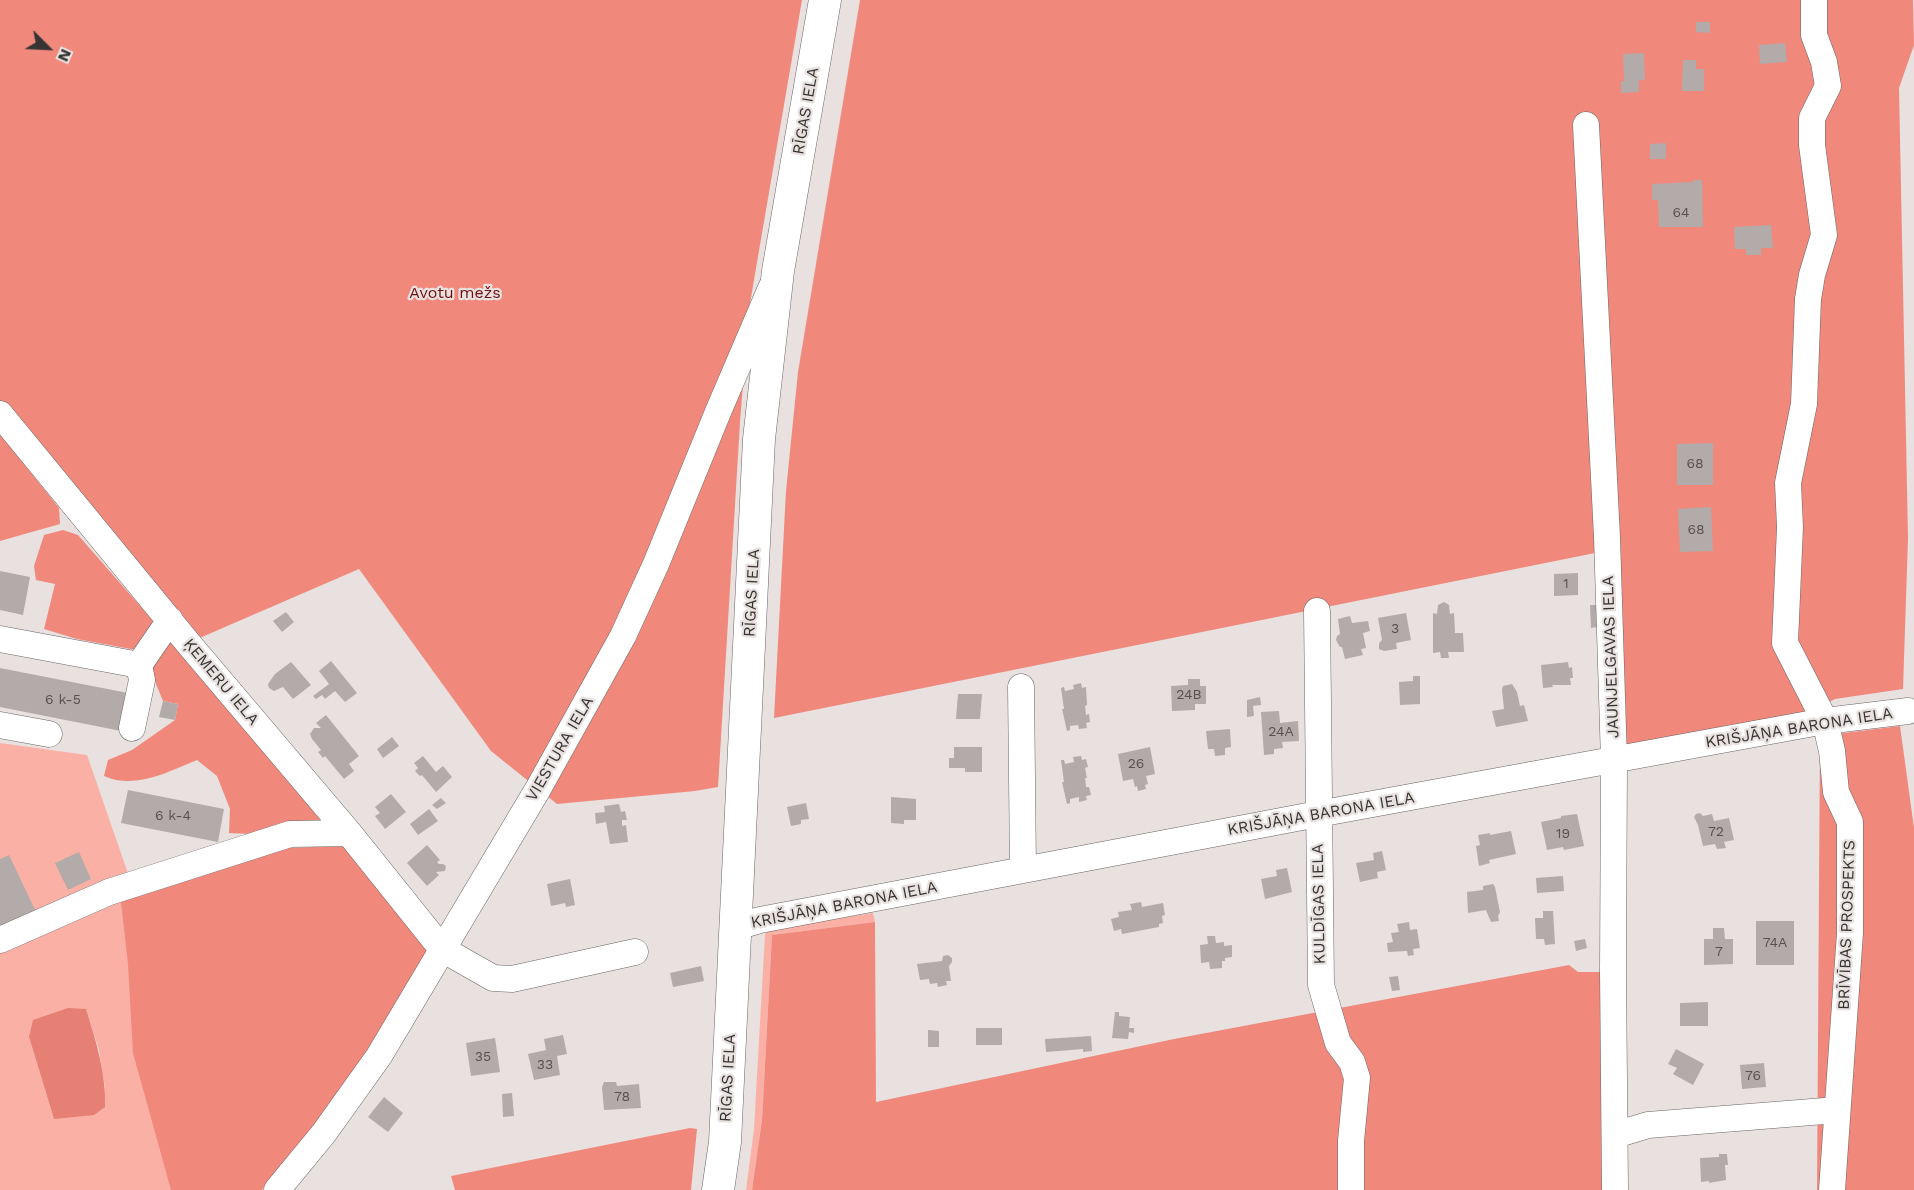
<!DOCTYPE html>
<html>
<head>
<meta charset="utf-8">
<style>
  body { margin:0 }
  #map { position:relative; width:1914px; height:1190px; overflow:hidden; background:#e8e1e0; font-family:"Work Sans",sans-serif }
  canvas { display:block }
  .north { position:absolute; left:18px; top:18px; width:60px; height:60px; -webkit-text-stroke:4px #e8e1e0; paint-order:stroke; rotate:114deg; font-size:16px; font-weight:700; line-height:24px; text-align:center; color:#363433 }
  .north::after { content:''; display:block; margin:auto; width:21px; height:27px; background:#363433; clip-path:polygon(50% 0,100% 100%,50% 72%,0 100%) }
</style>
</head>
<body>
<div id="map">
<canvas width="1914" height="1190"></canvas>
<div class="north">N</div>
</div>
<script>
const c = document.querySelector('canvas').getContext('2d');
c.lineJoin = 'round';
function fill(path, color) { c.fillStyle = color; c.fill(path, 'evenodd'); }
function trace(path, color, width, dash) { c.strokeStyle = color; c.lineWidth = width; c.lineCap = dash ? 'butt' : 'round'; c.setLineDash(dash || []); c.stroke(path); }
function drawText(font, color, halo, rows, align = 'center') {
  c.font = font + ' "Work Sans",sans-serif'; c.lineWidth = 4.5; c.setLineDash([]); c.textBaseline = 'middle'; c.strokeStyle = halo; c.fillStyle = color; for (const [text, x, y, turn = 0] of rows) {
    c.save(); c.translate(x, y); c.rotate((+turn || 0) * Math.PI / 180); c.textAlign = isNaN(turn) ? turn : align; if (halo) c.strokeText(text, 0, 0); c.fillText(text, 0, 0); c.restore();
  }
}
const green = new Path2D(`
  M0 743 87 755 237 1188 235 1190H0ZM86 1009 99 1050 105 1088 54 1119 29 1037Z
  M873 913 875 922 772 935 762 1120 752 1190H746L754 1129 765 934 772 928Z`);
const forest = new Path2D(`
  M0 0H802L749 309 740 422 718 787 695 791 557 804 491 751 359 569 188 643 0 414Z
  M860 0H1913L1914 45 1899 88 1908 538 1903 689 1835 699 1818 708 1825 721 1623 750 1615 549 774 718 786 491 798 372Z
  M0 434 59 508 60 524 0 541Z
  M63 530 78 535 323 815 319 825 250 834 229 833 230 809 217 776 197 760C168 772 134 790 104 776L108 760 132 750 175 720 178 704 163 701 156 684 151 664 136 650 77 639 44 629 55 584 36 580 34 566 44 535Z
  M1900 726 1914 828V1190H1817L1820 736Z
  M343 846 434 947 367 1051 315 1126 262 1190H171L133 1053 128 964 121 902 287 848Z
  M875 922 876 1102 1174 1039 1569 965 1578 972H1607L1615 1190H752L762 1120 772 935Z
  M690 1128 697 1129 691 1190H455L451 1176Z`);
const water = new Path2D(`
  M68 1008 86 1009C96 1041 106 1073 105 1107L94 1115 54 1119 29 1037 33 1020Z`);
const building = new Path2D(`
  M1696 22H1710V33L1696 32Z
  M1785 43 1787 62 1760 64 1759 45Z
  M1644 53 1645 80H1639V92L1621 93V81H1624L1623 54Z
  M1683 60H1696V69H1704V91H1682Z
  M1666 143V159H1650V144Z
  M1693 180H1702L1703 227H1659L1658 200H1652V184L1693 182Z
  M1771 225 1773 248H1761V255H1746V249H1735L1734 227Z
  M1713 443V485H1677V444Z
  M1711 507 1713 551 1680 552 1678 509Z
  M0 571 30 577 23 615 0 610Z
  M1578 573V595L1554 596V574Z
  M1444 602 1449 605 1450 614 1454 613 1455 633H1463L1464 652H1448L1449 658H1441L1440 652 1433 653V613L1437 614 1438 605Z
  M1590 605H1602L1603 622H1597V627L1591 628Z
  M286 612 294 622 282 632 273 621Z
  M1406 613 1411 640 1396 643 1397 649 1384 651 1379 649V643L1382 640 1378 618Z
  M1350 616 1352 623 1368 621 1370 631 1363 633 1366 648 1361 649 1363 655 1345 659 1342 647H1340L1336 640 1337 636 1340 634 1338 619Z
  M331 661 357 693 345 702 335 691 325 699 322 695 316 699 313 696 329 684 319 671Z
  M291 662 311 685 293 699 283 687 274 691 269 688 268 684 275 674Z
  M1568 662 1569 668 1572 667 1573 678H1570L1571 685H1552L1553 687 1543 688 1541 665Z
  M0 668 128 693 121 731 0 707Z
  M1413 676H1420V704L1400 705 1399 682 1413 681Z
  M1188 679H1200V686H1206V704H1195V710L1172 711 1171 686 1188 685Z
  M1081 683 1082 688 1086 687 1087 705 1085 706 1086 715 1089 714 1090 722 1086 723 1087 728 1079 729 1078 725 1070 726V730L1067 731 1062 709H1064L1061 688 1064 687 1065 691 1074 689 1073 685Z
  M1512 684 1517 692 1520 706 1524 705 1528 721 1496 727 1492 711 1504 709 1502 690 1503 686Z
  M958 694H982L980 719H956Z
  M1260 697 1261 705 1253 706 1254 716 1247 717V700Z
  M163 701 178 704 175 720 159 717Z
  M1279 711 1280 723 1298 721 1299 741 1282 742 1283 748 1274 749V754L1264 755 1261 712Z
  M326 715 359 756 349 764 354 771 344 779 325 756 323 758 318 752 321 750 312 739 310 734 314 728H321L316 723Z
  M1230 729 1231 747 1225 748V755L1215 756 1214 749H1208L1206 731Z
  M392 737 399 746 383 758 377 749Z
  M954 747H982V772H965V768H949V758H954Z
  M1150 747 1155 774 1146 776 1148 784 1145 785 1146 789 1138 791 1137 786 1135 787 1133 779 1123 781 1118 754Z
  M423 756 436 772 443 766 452 777 436 792 422 775 420 776 415 771 418 768 414 763Z
  M1081 756 1082 760 1086 759 1088 767 1085 768 1087 778H1085L1086 787H1089L1091 795 1086 796 1087 800 1079 802V797L1070 799V803L1067 804 1062 782H1064L1061 760H1064L1065 764 1074 762 1073 757Z
  M128 790 224 809 218 842 121 823Z
  M391 794 406 812 385 829 375 816 380 813 375 807Z
  M891 797 916 799V820H904V824L891 823Z
  M441 798 446 803 437 809 432 805Z
  M806 803 809 819 801 820V824L791 826 787 807Z
  M619 804 621 812 625 811 627 820H622V826L626 825 628 842 610 844 606 822 596 824 595 813 605 812 604 806Z
  M429 809 438 821 418 835 410 824Z
  M1700 813 1703 816 1712 814 1714 821 1729 818 1734 840 1724 842 1726 848 1717 849 1715 844 1703 846 1698 825 1694 817 1696 814Z
  M1577 814 1584 846 1564 850 1563 847 1547 850 1541 822 1561 818V816Z
  M1511 831 1516 854 1489 860 1490 863 1479 866 1476 846 1480 845 1478 835 1490 833V835Z
  M427 845 440 860 437 862 439 864H443L446 866 445 871 436 872 439 875 427 886 407 863Z
  M1382 851 1386 870 1377 872 1378 878 1360 882 1356 863 1374 860 1373 853Z
  M79 852 91 879 68 890 55 863Z
  M9 855 38 916 0 931V859Z
  M1287 868 1292 892 1265 899 1261 879 1277 876 1276 870Z
  M1563 876 1564 891 1537 893 1536 878Z
  M570 879 575 905 566 907 565 903 551 906 547 884Z
  M1493 884 1495 887 1500 912 1498 916 1499 921 1491 922 1486 910 1468 913 1467 892 1483 890V886Z
  M1141 902 1142 907 1163 903 1165 915 1162 916 1163 923 1159 924V927L1122 934 1121 929 1114 931 1111 919 1119 917 1118 912 1132 910 1130 904Z
  M1543 911H1553L1555 944 1545 945 1544 939H1536L1535 918H1543Z
  M1756 921H1794V965H1756Z
  M1409 922 1410 930 1417 929 1420 948 1413 949 1414 955 1408 956 1407 951 1388 952 1387 943 1393 942 1391 933 1399 932 1397 924Z
  M1713 928H1724L1725 939H1733V964L1704 965V939H1713Z
  M1207 936H1215L1216 943 1224 942V946L1232 945V957L1225 958V961H1222V968L1210 969 1209 962 1201 963 1200 945 1208 944Z
  M1585 939 1587 948 1576 951 1574 941Z
  M948 955 952 958V962L949 966 951 981H946L947 985 938 987 937 983 930 984 929 979 920 980 917 964 942 961 943 956Z
  M701 966 704 981 673 987 670 973Z
  M1398 976 1400 990 1392 991 1389 977Z
  M1708 1002V1026H1680V1003Z
  M1115 1012H1119V1016L1130 1017 1129 1028H1134V1033L1129 1032 1128 1039 1112 1038Z
  M976 1028H1002V1045H976Z
  M928 1030 939 1031V1047H928Z
  M563 1035 567 1054 557 1056 560 1075 534 1080 528 1054 546 1050 544 1039Z
  M1091 1036 1092 1051 1083 1052V1049L1046 1052 1045 1039Z
  M495 1038 500 1072 471 1076 466 1043Z
  M1676 1049 1704 1064 1693 1085 1673 1074 1677 1068 1668 1064Z
  M1764 1063 1766 1087 1742 1089 1740 1065Z
  M604 1082H616L617 1086 639 1084 641 1108 604 1110 602 1087Z
  M512 1093 514 1116 503 1117 502 1094Z
  M384 1097 403 1113 388 1132 368 1117Z
  M1719 1154H1727L1728 1165H1725L1726 1180 1709 1183V1181L1701 1182 1700 1158 1719 1157Z`);
const minor = new Path2D(`
  M1814 0V35L1824 62 1828 86 1812 118V145L1824 235 1812 275 1808 299 1804 404 1788 483 1790 527 1785 643 1825 721 1832 751 1836 792 1850 822V933L1832 1190
  M1586 125 1607 537 1614 760 1613 971 1615 1190
  M0 414 188 643 349 833 442 949 493 978 512 979 635 952
  M1317 611 1321 985 1338 1043 1352 1062 1357 1078 1351 1141V1190
  M0 639 139 665 142 680 132 728
  M139 665 170 620
  M1021 687 1023 869
  M0 725 49 734
  M736 927 760 920 1318 814 1825 721 1908 711
  M0 940 109 892 290 834 349 833
  M1615 1135 1648 1125 1837 1110
  M277 1190 324 1133 379 1056 538 789 623 636 656 564 718 412 771 288`);
const major = new Path2D(`
  M718 1190 725 1142 759 439 778 271 825 0`);
const numberNames = [
  ["64",1681,213],
  ["68",1695,464],
  ["68",1696,530],
  ["1",1566,584],
  ["3",1395,629],
  ["24B",1189,695],
  ["6 k-5",63,700],
  ["24A",1281,732],
  ["26",1136,764],
  ["6 k-4",173,816],
  ["72",1716,832],
  ["19",1563,834],
  ["74A",1775,943],
  ["7",1719,952],
  ["35",483,1057],
  ["33",545,1065],
  ["76",1753,1076],
  ["78",622,1097]
];
const streetNames = [
  ["RĪGAS IELA",806,111,-80],
  ["RĪGAS IELA",752,593,-87],
  ["JAUNJELGAVAS IELA",1611,657,-92],
  ["ĶEMERU IELA",221,682,50],
  ["KRIŠJĀŅA BARONA IELA",1799,728,-9],
  ["VIESTURA IELA",560,749,-60],
  ["KRIŠJĀŅA BARONA IELA",1321,814,-10],
  ["KULDĪGAS IELA",1319,904,-91],
  ["KRIŠJĀŅA BARONA IELA",844,905,-11],
  ["BRĪVĪBAS PROSPEKTS",1847,925,-88],
  ["RĪGAS IELA",728,1078,-87]
];
const parkNames = [
  ["Avotu mežs",455,293]
];
fill(green, '#fbb0a6');
fill(forest, '#f0887c');
fill(water, '#e67f74');
fill(building, '#b2abaa');
trace(minor, '#6b6463', 27);
trace(major, '#6b6463', 33);
trace(minor, '#fff', 26);
trace(major, '#fff', 32);
drawText('14px', '#555251', null, numberNames);
drawText('16px', '#363433', '#e8e1e0', streetNames);
drawText('16px', '#6d0f0e', '#e8e1e0', parkNames);
</script>
</body>
</html>
